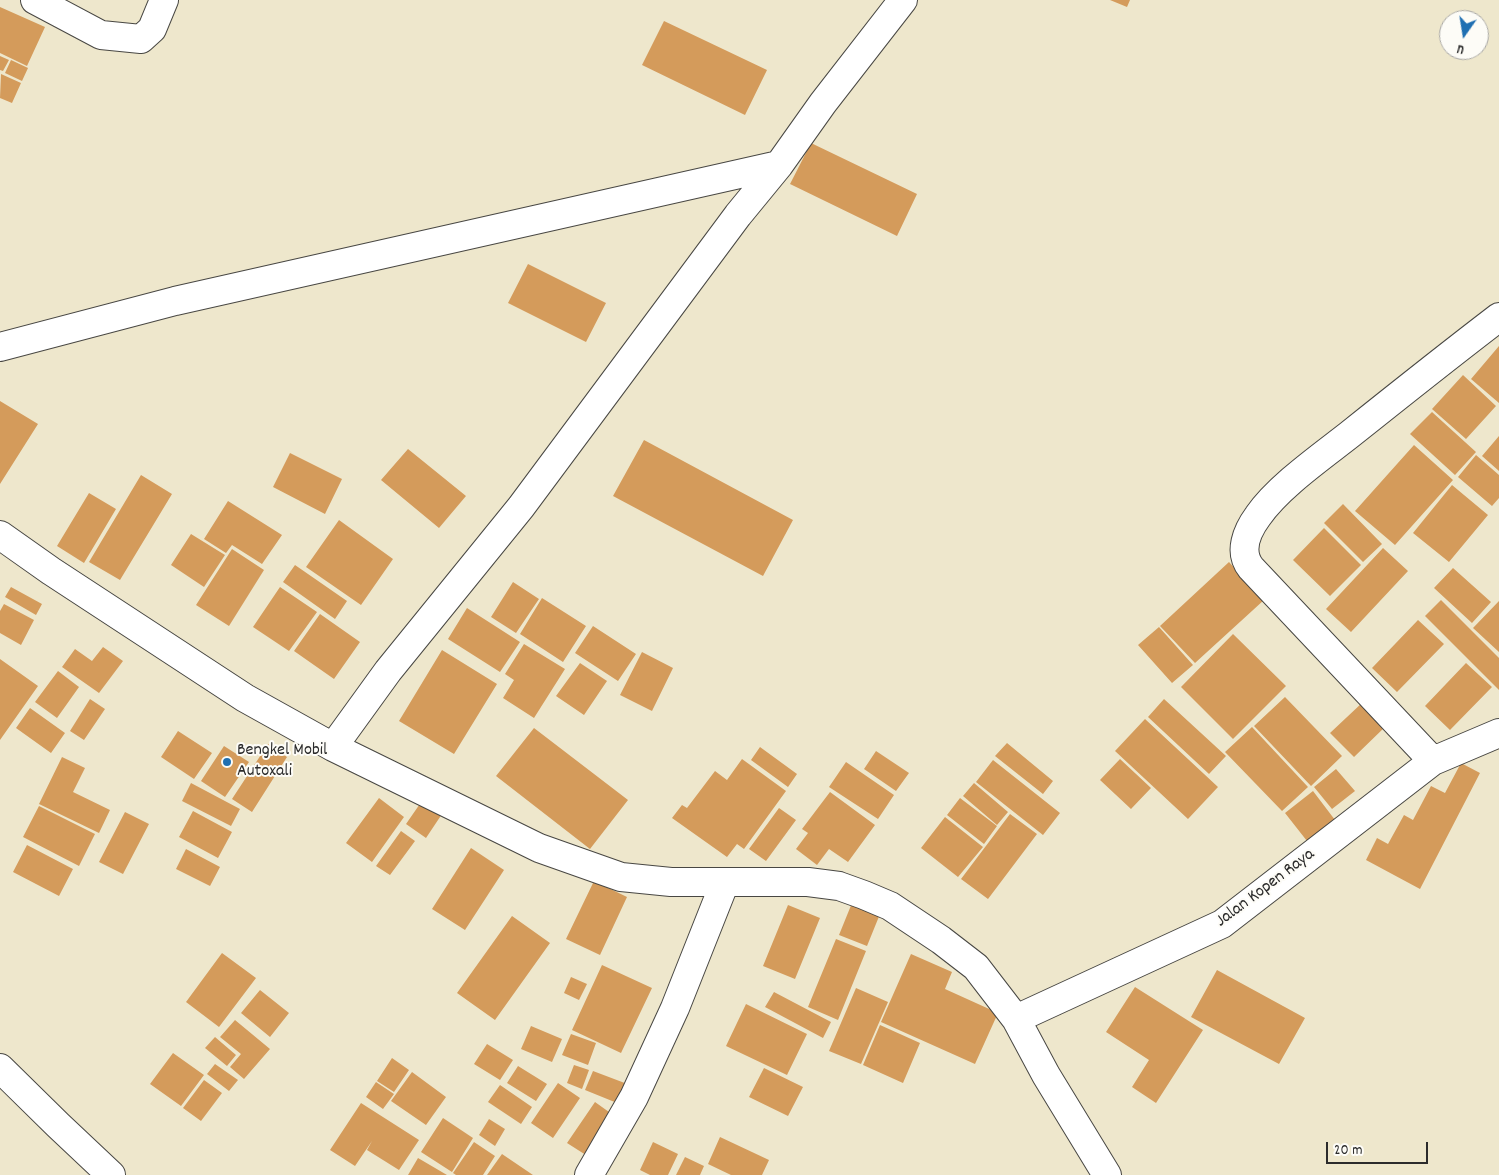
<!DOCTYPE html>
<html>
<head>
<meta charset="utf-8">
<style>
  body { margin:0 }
  #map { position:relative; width:1499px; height:1175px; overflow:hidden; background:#eee7cc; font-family:Dekko,sans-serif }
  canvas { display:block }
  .north { position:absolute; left:1439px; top:10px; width:50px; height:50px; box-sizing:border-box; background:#fdfcf7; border:1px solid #a9a8a5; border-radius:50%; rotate:193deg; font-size:14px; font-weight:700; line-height:20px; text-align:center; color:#2b2b2b }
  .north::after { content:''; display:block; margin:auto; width:18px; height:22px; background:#1f6fb2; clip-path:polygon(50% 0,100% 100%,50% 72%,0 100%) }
  .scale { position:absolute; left:1326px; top:1142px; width:102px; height:22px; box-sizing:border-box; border:2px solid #2b2b2b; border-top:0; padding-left:6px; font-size:15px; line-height:18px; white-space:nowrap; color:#2b2b2b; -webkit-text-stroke:4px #fdfcf7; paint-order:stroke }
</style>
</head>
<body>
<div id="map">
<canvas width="1499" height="1175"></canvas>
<div class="north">U</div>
<div class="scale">20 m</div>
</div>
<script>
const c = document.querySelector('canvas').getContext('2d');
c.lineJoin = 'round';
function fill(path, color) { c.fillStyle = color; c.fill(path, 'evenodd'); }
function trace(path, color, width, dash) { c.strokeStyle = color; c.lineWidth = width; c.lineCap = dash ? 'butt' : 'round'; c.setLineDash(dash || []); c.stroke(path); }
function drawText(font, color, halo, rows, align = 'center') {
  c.font = font + ' Dekko,sans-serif'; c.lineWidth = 4; c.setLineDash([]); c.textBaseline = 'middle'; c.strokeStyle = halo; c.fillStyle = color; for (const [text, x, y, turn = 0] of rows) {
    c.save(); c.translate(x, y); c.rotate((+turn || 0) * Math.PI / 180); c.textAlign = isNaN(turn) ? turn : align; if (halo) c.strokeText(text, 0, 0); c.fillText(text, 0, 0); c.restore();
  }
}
const building = new Path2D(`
  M1110 0H1130L1127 7Z
  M0 7 45 27 27 66 0 53Z
  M664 21 767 70 745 115 642 65Z
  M0 56 9 60 3 71 0 70Z
  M11 60 28 68 22 81 5 73Z
  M1 74 21 83 12 103 0 98Z
  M811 143 917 194 897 236 790 184Z
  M528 264 606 303 586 342 508 303Z
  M1499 346V403L1471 379Z
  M1463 375 1496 406 1466 439 1432 409Z
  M0 401 38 424 0 484Z
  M1432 412 1476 452 1455 475 1410 434Z
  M1499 436V471L1482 456Z
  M644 440 793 520 763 576 613 496Z
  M1414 445 1453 480 1395 545 1355 511Z
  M408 449 466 496 439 528 381 480Z
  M290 453 342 479 325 514 273 487Z
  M1476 455 1499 475V498L1492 506 1458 477Z
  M141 475 172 494 120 580 89 562Z
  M1452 485 1488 515 1449 562 1413 533Z
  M89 493 116 509 84 563 57 546Z
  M228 501 282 535 262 564 232 545 226 553 204 539Z
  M1343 504 1382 544 1363 562 1324 523Z
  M339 520 393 559 361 605 306 567Z
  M1324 528 1361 565 1330 596 1293 560Z
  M191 534 225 555 204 587 171 565Z
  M1383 548 1408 571 1351 632 1326 609Z
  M232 549 264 570 229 626 196 605Z
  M1229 562 1264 600 1195 663 1160 626Z
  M295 565 347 601 335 619 283 582Z
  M1453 568 1491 602 1472 623 1434 588Z
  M513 582 539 599 516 633 491 617Z
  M11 587 42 604 36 615 5 597Z
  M280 587 317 612 289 651 253 627Z
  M542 598 586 626 563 662 520 634Z
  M1441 600 1499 658V690L1425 616Z
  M1499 601V652L1473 628Z
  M4 604 34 620 21 645 0 633V611Z
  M467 608 520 642 500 672 448 639Z
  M320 614 360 642 334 679 294 651Z
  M1418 620 1444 644 1397 692 1372 668Z
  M593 626 636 654 618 681 575 653Z
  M1159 627 1193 665 1172 683 1138 645Z
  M1233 634 1286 686 1233 739 1181 687Z
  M524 644 565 669 534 718 503 698 514 680 505 674Z
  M103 647 123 661 99 693 62 667 75 649 92 661Z
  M442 650 497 684 454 754 399 721Z
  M642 652 673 668 652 711 620 695Z
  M0 659 38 686 0 740Z
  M580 663 607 681 584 715 556 696Z
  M1466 663 1492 687 1450 730 1425 706Z
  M58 671 79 687 57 718 35 702Z
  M1285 697 1342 756 1311 786 1254 726Z
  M90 699 105 709 84 740 70 731Z
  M1164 699 1226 756 1209 774 1148 717Z
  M1363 702 1386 726 1354 757 1330 733Z
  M30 708 65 733 51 753 16 728Z
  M1145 719 1218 787 1188 819 1115 751Z
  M1252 727 1308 787 1282 811 1225 752Z
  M534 728 628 800 590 849 496 776Z
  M178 731 212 753 194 779 161 757Z
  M1007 743 1053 781 1043 794 995 756Z
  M268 744 287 757 252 812 232 799Z
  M224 746 249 762 225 797 201 781Z
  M760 747 797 774 788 787 751 760Z
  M876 751 909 773 896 791 864 769Z
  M62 757 85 768 73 792 110 810 99 833 39 804Z
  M742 759 786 791 744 849 737 844 727 857 672 818 682 805 687 808 715 771 727 780Z
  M1120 759 1151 788 1131 809 1100 780Z
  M993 760 1060 813 1043 835 976 782Z
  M846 762 894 795 878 819 829 787Z
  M1461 763 1480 773 1420 889 1366 860 1377 838 1388 844 1404 815 1413 820 1431 786 1445 793Z
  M1336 769 1355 791 1332 809 1314 787Z
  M191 783 240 809 231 826 182 801Z
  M974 783 1008 812 997 825 963 796Z
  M1313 791 1335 820 1307 841 1285 813Z
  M830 792 875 825 848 862 829 849 817 865 796 849 808 833 802 829Z
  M379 798 404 817 372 862 346 843Z
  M424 798 444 811 426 838 406 824Z
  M960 798 997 826 984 844 947 815Z
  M39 806 95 834 79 866 23 837Z
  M779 808 796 820 766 861 749 849Z
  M193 811 232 832 218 858 179 837Z
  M125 812 149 824 123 874 99 862Z
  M1010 814 1037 834 988 899 961 879Z
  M945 817 983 847 958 877 921 848Z
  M401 831 415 841 390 875 376 866Z
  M27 845 73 869 59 896 13 872Z
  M471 848 504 870 465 930 432 909Z
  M186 849 220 867 210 886 176 869Z
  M594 881 627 897 600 955 566 939Z
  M852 903 880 914 867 946 839 935Z
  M788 905 820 918 795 979 763 966Z
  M512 916 550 943 495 1020 457 993Z
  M836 939 866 951 838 1020 808 1007Z
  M222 953 256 978 219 1027 186 1002Z
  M911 954 952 972 945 989 998 1013 975 1064 881 1022Z
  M602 965 652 988 621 1053 572 1030Z
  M1217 970 1305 1018 1279 1064 1191 1017Z
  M571 977 587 984 579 1000 564 993Z
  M1135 987 1203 1030 1156 1103 1132 1087 1149 1060 1106 1032Z
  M856 988 888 1002 861 1064 829 1051Z
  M260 990 289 1013 270 1037 241 1013Z
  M774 992 831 1022 823 1038 765 1007Z
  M746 1004 807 1034 787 1075 726 1046Z
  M235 1020 270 1049 244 1079 230 1067 241 1054 220 1037Z
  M880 1025 920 1043 903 1083 863 1065Z
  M531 1026 562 1039 552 1062 521 1049Z
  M571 1034 596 1043 588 1065 562 1055Z
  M215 1037 236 1055 227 1066 205 1048Z
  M487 1044 513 1060 500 1080 474 1064Z
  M173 1053 204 1075 181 1106 150 1084Z
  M392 1058 409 1070 394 1092 377 1081Z
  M215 1064 238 1080 229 1091 207 1074Z
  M574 1065 589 1070 582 1089 567 1083Z
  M518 1066 547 1084 536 1101 507 1083Z
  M764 1068 803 1087 788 1116 749 1097Z
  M593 1071 630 1085 622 1105 585 1090Z
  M412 1072 446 1097 426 1125 391 1101Z
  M204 1080 222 1093 201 1121 183 1108Z
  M376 1082 394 1094 383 1109 366 1097Z
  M558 1083 580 1098 553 1138 531 1123Z
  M500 1085 532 1107 521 1124 488 1102Z
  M595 1102 616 1117 589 1157 567 1143Z
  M361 1103 419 1140 399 1170 367 1150 372 1141 355 1166 330 1150Z
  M443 1118 473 1138 452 1172 421 1152Z
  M489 1119 505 1129 495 1146 479 1135Z
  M720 1137 769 1160 762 1175H731L708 1164Z
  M474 1142 495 1156 483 1175H456L453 1173Z
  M653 1142 678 1154 668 1175H650L640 1170Z
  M502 1154 533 1175H487Z
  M685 1157 704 1166 700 1175H676Z
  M418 1158 447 1175H408Z`);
const minor = new Path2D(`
  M35 0 101 35 141 39 152 29 164 0
  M0 347 175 301 779 165
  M0 535 51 571 245 698 333 747 539 848 621 877 671 882H808L839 886 864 895 890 906 941 940 976 967 1016 1019 1046 1075 1107 1175
  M333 747 388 671 521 507 738 215 779 165 823 103 903 0
  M1433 761 1251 568C1238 552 1247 531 1258 516 1278 487 1321 457 1349 435 1399 395 1448 356 1499 317
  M1016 1019 1222 924 1433 761 1499 733
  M0 1068 58 1125 111 1175
  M589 1175 634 1097 675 1008 725 882`);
const markers = [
  [227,762,5,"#1f6fb2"]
];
const poiNames = [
  ["Bengkel Mobil",237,752],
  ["Autoxali",237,773]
];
const streetNames = [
  ["Jalan Kopen Raya",1266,889,-37]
];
fill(building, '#d49b5b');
trace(minor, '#484743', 30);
trace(minor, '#fff', 28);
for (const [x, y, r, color] of markers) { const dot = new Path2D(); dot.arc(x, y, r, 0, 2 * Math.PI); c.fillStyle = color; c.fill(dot); trace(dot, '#fdfcf7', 2); }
drawText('18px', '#2b2b2b', '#fdfcf7', poiNames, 'left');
drawText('18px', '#2b2b2b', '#fdfcf7', streetNames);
</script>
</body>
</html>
